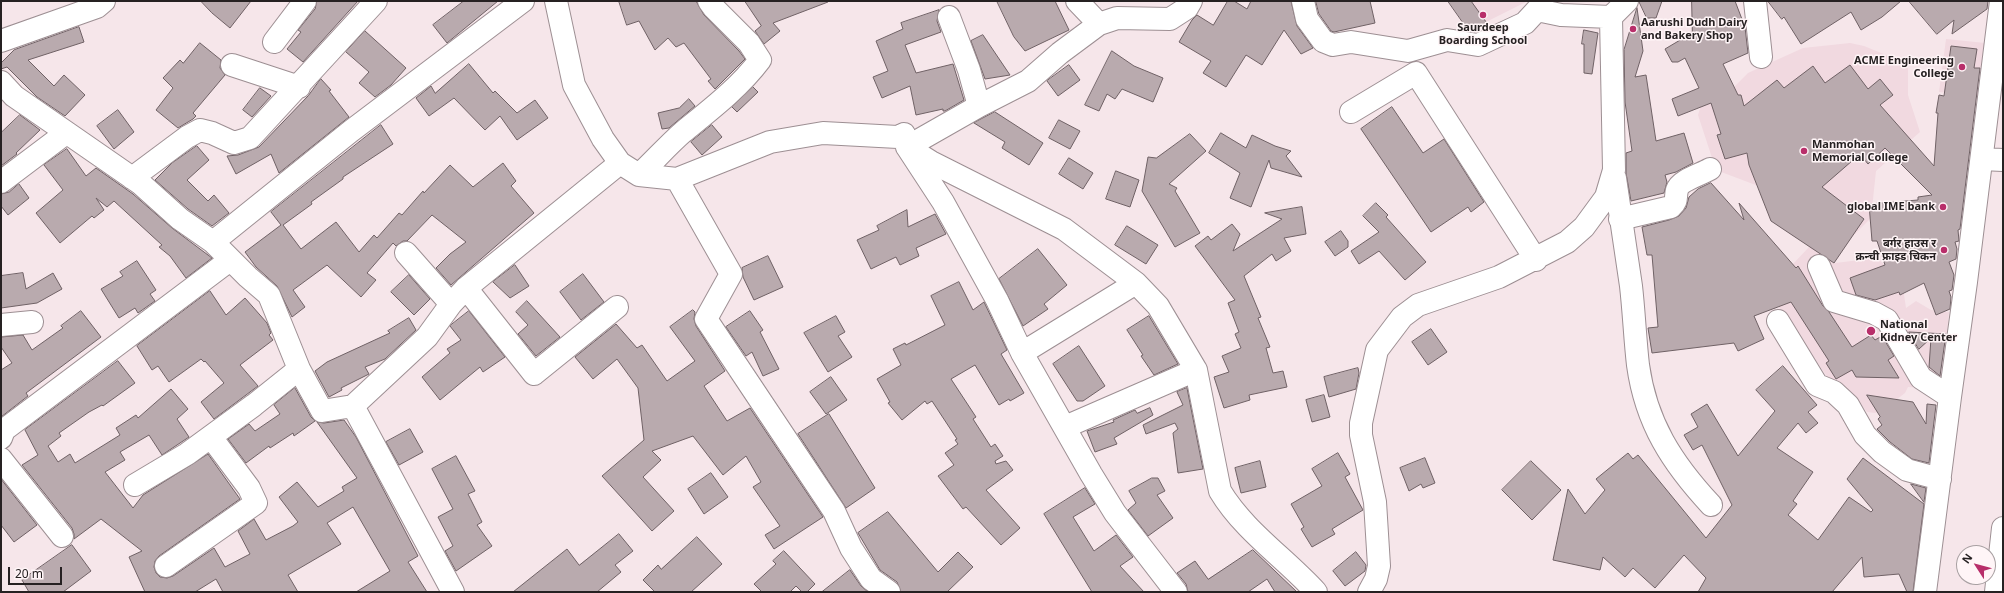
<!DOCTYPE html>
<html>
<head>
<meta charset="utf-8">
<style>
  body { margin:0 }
  #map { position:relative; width:2004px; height:593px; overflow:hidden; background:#f6e6ea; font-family:"Noto Sans",sans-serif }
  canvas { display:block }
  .frame { position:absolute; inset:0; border:2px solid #262122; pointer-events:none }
  .north { position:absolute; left:1956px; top:545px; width:40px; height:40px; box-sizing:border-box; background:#fff5f7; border:1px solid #a8a0a2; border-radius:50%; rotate:306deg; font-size:11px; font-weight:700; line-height:16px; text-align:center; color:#262122 }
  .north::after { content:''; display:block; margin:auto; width:14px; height:18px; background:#b82e6a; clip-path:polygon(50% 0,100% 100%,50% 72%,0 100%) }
  .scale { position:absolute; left:8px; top:567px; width:54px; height:18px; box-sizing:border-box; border:2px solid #262122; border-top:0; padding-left:5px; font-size:12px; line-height:14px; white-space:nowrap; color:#262122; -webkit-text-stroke:3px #fff5f7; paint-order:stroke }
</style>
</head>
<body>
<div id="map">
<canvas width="2004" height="593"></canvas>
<div class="frame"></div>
<div class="north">N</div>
<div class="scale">20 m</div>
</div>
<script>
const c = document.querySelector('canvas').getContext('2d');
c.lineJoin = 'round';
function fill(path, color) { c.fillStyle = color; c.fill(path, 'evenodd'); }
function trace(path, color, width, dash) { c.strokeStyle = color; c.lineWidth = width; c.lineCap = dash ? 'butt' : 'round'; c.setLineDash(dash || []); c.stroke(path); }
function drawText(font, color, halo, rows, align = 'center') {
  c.font = font + ' "Noto Sans","Noto Sans Devanagari",sans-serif'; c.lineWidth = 3; c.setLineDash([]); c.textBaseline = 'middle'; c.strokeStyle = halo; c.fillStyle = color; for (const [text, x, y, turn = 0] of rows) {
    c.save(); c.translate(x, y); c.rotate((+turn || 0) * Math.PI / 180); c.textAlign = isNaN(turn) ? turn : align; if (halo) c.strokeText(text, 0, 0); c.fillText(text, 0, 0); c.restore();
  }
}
const built = new Path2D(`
  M1457 1H1528L1476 27Z
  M1946 39 1985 43 1978 96 1939 92Z
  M1850 43 1864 46 1908 64V95L1920 132 1876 171 1871 218 1834 255 1782 195 1716 170 1698 115 1705 93 1723 92 1734 87 1748 73 1803 48Z
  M1810 246 1835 263 1877 258 1902 281 1906 308 1916 301 1931 310 1949 312 1941 389 1908 387 1905 393 1883 410 1875 413 1867 412 1849 390 1837 391 1778 306 1774 284Z`);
const building = new Path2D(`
  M201 1H251L230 28 212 13Z
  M317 1H358L303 62 287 49 301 32 298 30 315 9Z
  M464 1H498L447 43 433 25Z
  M619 1H696L704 15 739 51 745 59 715 89 708 81 711 79 684 43 676 47 668 38 655 50 639 21 627 25Z
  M745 1H828V2L773 23 780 31 764 44 755 31 761 26Z
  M997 1H1055L1069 30 1025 51 1014 37Z
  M1228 1H1234L1247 9 1251 1H1291L1297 26 1313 48 1301 54 1284 30 1262 65 1246 55 1226 87 1203 73 1211 61 1179 42 1192 20 1197 15 1213 25Z
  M1316 1H1370L1375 23 1334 32 1331 31 1319 14Z
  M1448 1H1471L1489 26 1476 32 1469 31Z
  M1639 1H1662L1656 18H1647Z
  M1692 1H1735L1745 27 1748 53 1723 64 1738 95H1741L1744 106 1777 80 1784 88 1813 66 1825 83 1850 65 1868 89 1880 79 1893 95 1880 105 1934 166 1938 113H1936L1939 95 1944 96 1951 46 1977 49 1974 68H1980L1960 229 1958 230 1959 241 1955 242 1957 249 1956 259 1949 262 1954 275 1952 290 1949 291 1951 297 1950 309 1936 315 1924 283 1900 295 1899 292 1875 300 1856 295 1850 278 1885 265 1877 241H1872L1869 204 1918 200V197L1932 195 1885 148 1868 164 1860 154 1822 187 1864 219 1834 263 1771 221 1749 165 1747 153 1725 159 1717 135 1721 134 1711 103 1678 116 1672 99 1699 88 1685 58 1678 62H1672L1665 49 1692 33Z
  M1768 1H1901L1882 17 1861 30 1851 12 1801 44 1784 17 1782 19Z
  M1909 1H1988L1987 9 1952 34 1954 20 1937 34Z
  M1637 8 1643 51 1635 77 1646 75 1656 141 1684 133 1693 163 1676 172 1665 175 1667 182 1664 193 1631 201 1626 173V153L1632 151 1625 102 1624 50Z
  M939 10 937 21 941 32 905 45 916 73 953 64 964 100 945 111H943V109L916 115 910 86 882 98 873 77 888 71 876 41 903 29 901 23Z
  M79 27 84 42 28 60 54 86 64 75 85 95 65 116 37 97 7 67 1 69V63L14 50Z
  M1584 30 1598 33 1592 74 1584 73V44H1582Z
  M365 31 406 68 391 85 375 97 359 83 369 72 346 52Z
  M983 35 1010 75 985 79 971 41Z
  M200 43 221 60 220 68 225 75 193 113 196 116 193 119 178 128 156 110 173 88 163 78 180 60 183 63Z
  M1112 51 1134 66 1163 78 1153 102 1122 89 1115 99 1107 94 1099 111 1085 105Z
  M469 64 493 93 495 91 517 113 535 100 548 118 517 140 500 116 485 130 454 98 429 116 416 98 431 86 435 93Z
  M1069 65 1080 80 1058 96 1047 81Z
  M321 79 331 90 329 91 349 117 279 173 271 154 236 174 227 156 238 155 259 147 308 96Z
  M753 87 758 92 737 112 732 107Z
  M260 88 271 96 252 117 243 110Z
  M689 99 695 106 669 128 662 129 658 113 679 108Z
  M1392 107 1423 153 1444 139 1484 202 1471 212 1468 207 1431 232 1361 129Z
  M118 110 134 132 114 149 97 126Z
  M995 112 1043 143 1029 165 1002 148 1005 142 974 123Z
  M20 115 40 130 16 153 17 154 1 166V133Z
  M1059 120 1080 131 1070 149 1049 138Z
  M381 125 393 144 343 177V179L311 202 312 204 283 225 301 249 336 222 359 252 374 235 377 238 399 213 402 215 423 191 424 193 450 165 473 187 503 163 516 181 511 186 534 213 451 285 436 268 450 254 466 242 432 215 407 241H403L396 246 393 243 367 273 376 280 361 297 327 265 293 290 305 307 292 317 277 286 256 267 245 252 281 225 271 212Z
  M712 125 722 137 702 155 691 142Z
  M1221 133 1246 148 1252 135 1275 146 1291 151 1286 156 1302 177 1271 168 1269 160 1251 207 1230 198 1240 173 1209 153Z
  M1190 134 1206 151 1169 184 1177 188 1175 191 1200 233 1175 247 1142 191 1148 157 1156 158Z
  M197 146 209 160 187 180 208 201 214 195 229 213 212 226 188 209 155 180 172 163Z
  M67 149 86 176 96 168 133 194 172 228 212 258 186 278 170 256 159 247 162 245 114 201 107 207 96 198 104 210 94 218 92 216 60 243 36 213 63 190 44 165Z
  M1069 158 1093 173 1083 189 1059 174Z
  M1116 171 1139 180 1130 207 1106 199Z
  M1711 183 1744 220 1739 203 1796 268 1798 266 1823 306 1829 312 1852 347 1871 335 1875 340 1882 336 1894 356 1888 360 1899 378 1856 377 1852 370 1836 379 1826 363 1829 361 1791 302 1754 316 1764 339 1738 351 1734 343 1652 353 1648 328 1658 327 1652 255H1647L1642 227 1669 220 1679 216 1686 208 1689 197 1698 189Z
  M19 184 29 198 8 215 1 206V194L9 192Z
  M1376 203 1388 215 1386 217 1426 262 1405 280 1379 251 1359 264 1351 251 1379 232 1363 216Z
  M1302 207 1306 234 1284 238 1291 251 1276 261 1272 254 1244 276 1261 317 1258 318 1270 347 1266 348 1273 373 1283 371 1287 387 1249 395 1250 400 1224 408 1214 377 1229 372 1222 356 1241 348 1235 334 1239 332 1228 303 1235 300 1195 246 1208 236 1211 240 1232 224 1240 234 1233 251 1282 219 1265 213Z
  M907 210 908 227 935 214 946 234 916 248 919 256 900 265 896 257 871 269 857 240 879 230 877 226Z
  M1127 226 1158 245 1146 264 1115 245Z
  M1341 231 1348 241V247L1335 256 1325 242Z
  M1038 249 1067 285 1044 304 1048 309 1023 326 999 279Z
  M768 256 783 287 754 300 743 277 742 268Z
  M137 261 156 290 150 294 155 301 138 313 135 308 119 318 101 289 123 276 120 272Z
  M515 265 529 286 510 298 493 282Z
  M23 273 26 289 53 273 62 289 37 303 1 308V276Z
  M583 274 604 302 581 320 560 292Z
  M409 275 430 299 414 315 391 292Z
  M959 282 973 310 984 302 1007 350 1001 354 1024 393 1010 401 1009 399 999 405 975 365 951 379 976 417 973 419 991 447 995 444 1003 456 995 461 996 464 1006 461 1013 470 986 490 1020 528 1001 545 966 507 963 509 938 476 954 465 945 453 958 444 955 440 957 439 932 401 927 404 925 401 902 420 888 403 890 402 877 379 901 365 893 349 905 343 906 345 945 325 931 296Z
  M210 291 226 315 245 298 267 323 271 333 269 335 273 340 240 365 258 386 214 419 201 402 224 383 205 361 204 362 201 359 169 382 158 366 152 370 137 346Z
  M527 301 560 337 536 356 518 334 528 325 516 312Z
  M693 310 695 312 694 319 696 326 725 371 704 386 727 421 750 408 823 517 774 549 765 535 780 526 753 487 761 482 746 456 723 475 693 436 652 451 661 460 643 477 674 511 652 531 602 476 644 440 638 388 617 359 593 379 575 357 616 324 637 348 642 345 667 381 695 361 670 327Z
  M81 311 101 337 26 393 28 396 1 417V370L12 363 1 347V337L23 335 32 350 63 328 61 326Z
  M469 311 505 357 483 372 480 367 440 400 422 377 450 353 447 349 461 340 450 326Z
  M750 311 763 330 760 332 779 369 763 376 752 352 746 356 726 327Z
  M836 316 845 332 838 336 852 357 828 372 804 333Z
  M1149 316 1178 364 1154 375 1141 356 1143 355 1127 330Z
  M409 318 416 330 385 359 365 367 369 374 341 388 342 390 329 397 315 371 327 362 390 333 388 331Z
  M1431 329 1447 352 1428 365 1412 342Z
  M1909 332 1946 334 1940 376 1929 367 1931 338 1919 349Z
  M1079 346 1105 386 1083 401H1077L1053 364Z
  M118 361 135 383 103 406 102 405 89 412 59 433 61 436 48 446 58 462 70 454 75 463 120 435 116 428 136 415 138 418 171 389 188 409 177 419 189 437 162 455 149 435 120 452 125 460 105 472 133 508 143 495 208 454 240 499 159 556 155 561 154 567 156 573 160 577 167 578 173 576 214 548 225 567 250 554 238 531 254 519 266 540 293 526 298 522 279 497 297 482 318 507 344 491 342 487 357 478 317 422 324 423 344 420 356 437 418 556 408 562 427 592H356L390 571 353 507 327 523 341 544 288 575 298 592H223L216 579 195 592H145L129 557 142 551 101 519 74 539V534L72 528 22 465 38 455 25 430Z
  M1783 366 1817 405 1808 412 1818 423 1806 433 1798 423 1777 448 1813 472 1793 501 1797 504 1788 515 1818 540 1849 497 1871 512 1873 510 1847 479 1863 458 1924 504 1913 592H1907L1899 574 1864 577 1862 557 1832 592H1698L1706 578 1684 555 1655 588 1633 568 1625 577 1603 557 1600 570 1553 560 1568 489 1585 514 1605 490 1596 479 1628 453 1633 459 1638 455 1706 538 1732 505 1702 445 1693 450 1684 435 1698 427 1691 414 1707 404 1738 456 1775 411 1756 390Z
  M1358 368 1359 373 1356 389 1329 397 1324 377Z
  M831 377 847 400 826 414 810 392Z
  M295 388 311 417 315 421 294 436 293 433 270 448 269 446 246 463 228 439 249 424 255 431 280 414 274 405Z
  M1187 388 1203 469 1178 473 1173 433 1178 429 1175 423 1146 434 1143 425 1183 405 1177 392Z
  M1324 395 1330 417 1312 422 1306 400Z
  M1867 395 1913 402 1926 424 1927 404 1936 405 1929 463 1912 459 1890 442 1877 429 1882 425 1878 419 1880 417Z
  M1150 408 1153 415 1114 438 1117 444 1095 452 1087 431 1114 422 1113 420 1135 410 1137 413Z
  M829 414 875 488 846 508 798 434Z
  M410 429 423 452 399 465 386 442Z
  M1338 453 1350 474 1345 477 1363 510 1332 529 1335 534 1312 547 1301 529 1304 527 1291 504 1322 486 1312 469Z
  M456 456 475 491 468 494 482 522 477 525 492 546 456 571 445 551 453 546 438 517 453 509 432 469Z
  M1425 458 1435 483 1423 488 1421 484 1409 491 1400 468Z
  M1260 461 1266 487 1241 493 1235 468Z
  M1531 461 1561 490 1532 520 1502 490Z
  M711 473 728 497 704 514 688 489Z
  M1152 478H1158L1165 491 1157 495 1173 518 1148 536 1128 510 1136 503 1129 491Z
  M1 479 37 525 14 542 1 525Z
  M1911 484 1926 488 1924 502Z
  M1085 488 1095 504 1073 517 1094 551 1116 535 1133 557 1120 566 1144 592H1092L1044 514Z
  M888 512 938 572 958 552 973 567 947 592H901L897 582 880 570 858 533Z
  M619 534 633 551 615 565 621 572 597 592H513L567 549 579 565Z
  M697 537 722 564 691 592H655L643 580 658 565 661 569Z
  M72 545 91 571 63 592H29L22 580Z
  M1253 550 1297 592H1275L1267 579 1248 592H1188L1186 584 1177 573 1195 561 1208 579Z
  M784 551 815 584 807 592H802L796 586 790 592H762L754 584 776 564 773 561Z
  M1356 552 1366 565 1365 571 1345 586 1333 571Z
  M850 570 861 586 868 592H822Z`);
const minor = new Path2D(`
  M556 1 574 85 603 139 620 163 639 175 677 179 770 142 823 133 898 137 904 134 907 147 979 106
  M1077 1 1099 24
  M1303 1 1307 19 1323 41 1333 45 1351 42 1408 51 1447 40 1478 45 1525 23 1537 10 1561 15 1611 17
  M1755 1 1761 57
  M949 17 969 70 979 106 1028 81 1060 53 1099 24 1117 18 1170 19 1187 8 1191 1
  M1 41 97 7 104 1
  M274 42 305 1
  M232 65 299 87
  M1 82 14 96 141 184 180 219 213 242 248 277 269 295 299 369 322 411 353 406 427 337 451 304 466 288 620 163
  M1351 112 1416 73 1536 260
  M907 147 943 202 997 300 1022 353 1091 474 1115 513 1176 592
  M912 150 931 162 1064 229 1136 283
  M1982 159 2003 160
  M639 175C654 161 668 145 683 132 710 110 739 88 760 60L749 43 714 8 709 1
  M132 178 187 137 200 130 212 133 234 143 250 138 376 1
  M1615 178C1620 214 1626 250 1631 286 1634 312 1635 339 1638 365 1646 423 1672 463 1711 505
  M677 179 731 274 706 319 834 511 851 548 871 579 889 592
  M1 182 66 133
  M1620 219 1671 207C1678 201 1675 197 1677 190 1680 180 1702 174 1710 169
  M213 242 351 131 523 1
  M406 253 451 304
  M1819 266 1834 301 1874 313 1887 320 1921 378 1950 397 1925 592
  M466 288 534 374 617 307
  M1778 321 1817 385 1834 392 1848 405 1865 435 1882 452 1907 470 1940 479
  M1 325 32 322
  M1022 353 1136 283 1158 306 1196 370 1065 427
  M1196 370 1220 491C1244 531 1285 558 1316 592
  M1950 397 1966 282 2001 1
  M353 406 453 592
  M1 438 4 430 230 260
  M1 459 62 536
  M135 485 187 454 254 405 299 369
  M166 566 256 503 249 488 211 437
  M1369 592 1376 579 1379 566 1375 502 1361 435V423L1377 350 1402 317 1418 305 1499 277 1567 242 1584 227 1606 197 1614 170 1611 17 1627 1`);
const highway = new Path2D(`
  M1996 592 2003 528`);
const markers = [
  [1483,15,4,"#b82e6a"],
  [1633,29,4,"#b82e6a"],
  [1962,67,4,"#b82e6a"],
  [1804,151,4,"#b82e6a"],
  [1943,207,4,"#b82e6a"],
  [1944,250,4,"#b82e6a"],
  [1871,331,5,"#b82e6a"]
];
const poiNames = [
  ["Aarushi Dudh Dairy",1641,23],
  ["and Bakery Shop",1641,36],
  ["Saurdeep",1483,28,"center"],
  ["Boarding School",1483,41,"center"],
  ["ACME Engineering",1954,61,"right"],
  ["College",1954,74,"right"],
  ["Manmohan",1812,145],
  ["Memorial College",1812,158],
  ["global IME bank",1935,207,"right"],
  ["बर्गर हाउस र",1936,244,"right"],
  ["क्रन्ची फ्राइड चिकन",1936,257,"right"],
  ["National",1880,325],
  ["Kidney Center",1880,338]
];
fill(built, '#f1d9e0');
fill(building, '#b9aaae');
trace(building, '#6f6165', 1);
trace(minor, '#9d8f93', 24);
trace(highway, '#9d8f93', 24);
trace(minor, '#fff', 22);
trace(highway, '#fff', 22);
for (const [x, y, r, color] of markers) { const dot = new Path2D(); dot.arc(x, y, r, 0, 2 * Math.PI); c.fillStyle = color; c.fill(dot); trace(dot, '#fff5f7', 1.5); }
drawText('bold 11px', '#262122', '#fff5f7', poiNames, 'left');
</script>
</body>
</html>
